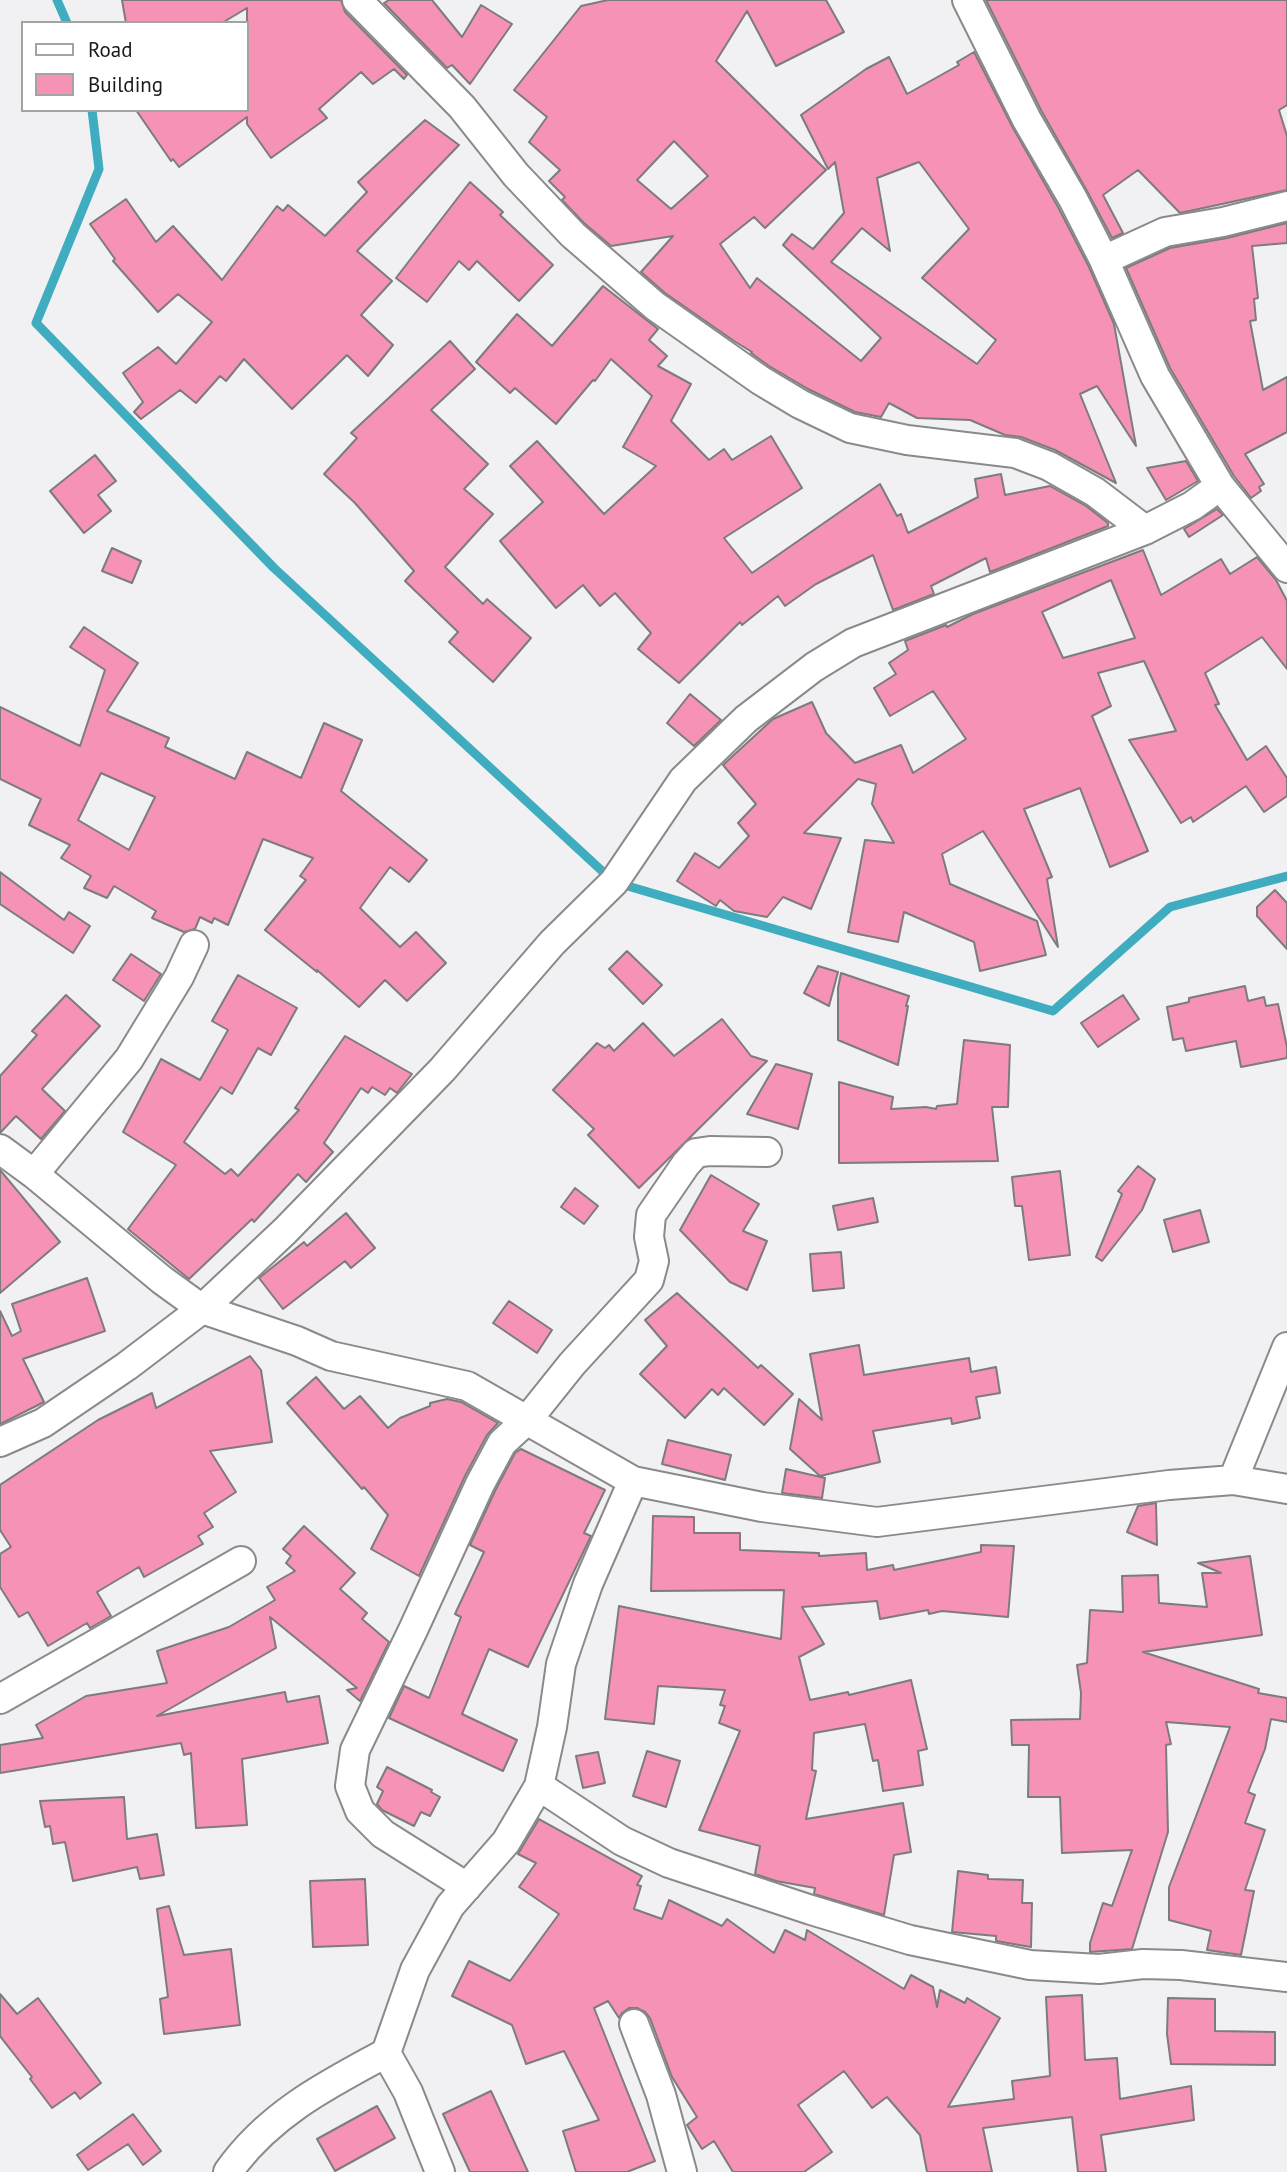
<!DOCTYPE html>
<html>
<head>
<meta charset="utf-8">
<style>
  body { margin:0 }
  #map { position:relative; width:1287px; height:2172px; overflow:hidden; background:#f1f1f3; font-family:"PT Sans",sans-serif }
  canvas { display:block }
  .legend { position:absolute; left:21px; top:21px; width:228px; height:91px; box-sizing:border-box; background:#fff; border:2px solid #a3a3a4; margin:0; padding:9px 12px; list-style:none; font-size:21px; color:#1a1a1b }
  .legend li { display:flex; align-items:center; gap:14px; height:35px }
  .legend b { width:35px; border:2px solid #a3a3a4 }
</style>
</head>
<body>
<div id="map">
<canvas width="1287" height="2172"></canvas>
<ul class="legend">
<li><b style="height:9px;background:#fff"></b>Road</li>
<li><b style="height:19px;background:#f592b6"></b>Building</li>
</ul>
</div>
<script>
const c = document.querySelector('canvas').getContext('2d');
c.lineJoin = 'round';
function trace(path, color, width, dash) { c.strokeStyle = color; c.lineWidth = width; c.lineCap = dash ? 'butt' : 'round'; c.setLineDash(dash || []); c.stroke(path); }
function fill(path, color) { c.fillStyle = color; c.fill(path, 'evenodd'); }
const stream = new Path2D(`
  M57 0 67 23
  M92 110 99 169 36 323 274 568 614 882 1053 1011 1170 907 1287 876`);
const building = new Path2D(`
  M122 0H341L345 12 407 75 404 79 394 69 373 84 361 72 319 109 327 118 271 158 247 124V117L179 167 173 159 171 161 136 110H247V8L222 23H126Z
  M389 0H432L462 37 481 5 512 24 470 84 452 65 447 68 384 3Z
  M608 0H826L844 32 776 66 747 11 716 61 826 170 765 228 754 217 720 244 750 288 757 278 861 361 881 338 783 245 792 234 813 249 844 213 835 162 828 169 801 115 866 69 889 57 907 94 959 65 957 62 974 52 1013 128 1058 207 1089 267 1114 324 1136 446 1097 386 1080 394 1116 483 1055 450 1021 437 1005 435 970 420 917 418 889 403 881 417 855 412 808 389 769 366 751 353 752 352 734 341 665 293 641 272 673 236 611 246 584 223 562 200 565 197 549 181 560 170 529 142 547 117 514 90 581 6ZM674 141 708 176 671 209 637 180ZM919 162 969 229 922 278 996 340 977 364 831 262 862 228 890 251 877 178Z
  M986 0H1287V105L1279 110 1287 136V190L1180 213 1138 170 1103 195 1123 233 1112 238 1087 191 1042 112Z
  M425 120 459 145 357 251 392 281 361 315 393 345 368 376 347 355 292 409 244 359 226 381 220 376 196 403 180 390 141 419 134 412 143 402 123 373 158 347 176 364 212 322 178 294 158 312 113 261 115 259 90 224 126 199 156 242 173 226 222 280 277 206 283 211 288 205 325 236 367 192 358 182Z
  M470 182 503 212 500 215 553 265 519 301 477 261 469 270 459 261 427 302 396 278Z
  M1287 223V243L1252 246 1258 298 1254 299 1256 320 1250 321 1263 390 1287 377V432L1245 454 1264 484 1259 487 1261 491 1251 498 1234 476 1170 368 1126 268 1170 248 1227 238Z
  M603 286 658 329 649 340 667 356 658 366 691 384 671 421 709 460 724 449 732 460 771 436 802 488 724 538 752 573 880 484 897 516 901 514 908 533 978 497 975 479 1001 474 1005 495 1050 486 1086 506 1108 523V526L990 572 986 558 931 586 934 594 893 610 873 555 816 584 785 606 778 596 742 625 740 622 679 683 638 649 651 633 615 593 600 606 583 585 556 608 500 541 543 502 510 466 537 441 604 514 656 466 623 447 652 396 611 359 595 381 593 380 556 424 515 388 510 393 476 362 517 314 552 346Z
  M450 341 475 369 431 410 488 464 464 489 493 514 445 567 483 604 487 599 531 638 493 682 449 642 458 632 405 581 414 571 355 503 324 474 357 438 351 433Z
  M95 455 116 481 98 495 111 511 84 533 50 491Z
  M1186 461 1198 481 1166 500 1147 468Z
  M1217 509 1223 515 1189 537 1184 529Z
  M112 548 141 561 132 583 102 571Z
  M1143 550 1161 595 1221 559 1230 574 1257 557 1276 580 1287 601V669L1262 637 1205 673 1219 704 1215 705 1247 760 1266 746 1287 778V796L1264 812 1246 786 1193 822 1191 817 1181 823 1129 740 1176 731 1144 661 1098 673 1111 706 1092 716 1148 851 1110 867 1080 788 1024 809 1052 877 1047 879 1058 947 983 831 942 854 950 884 1037 921 1046 955 980 971 974 942 904 912 898 942 848 932 865 840 894 843 872 804 876 784 858 779 804 833 841 838 811 909 783 897 767 917 734 911 720 900 716 906 677 881 695 853 719 868 749 836 738 823 756 804 723 765 773 719 812 702 826 733 855 763 901 745 913 773 966 739 933 691 890 716 874 688 896 674 889 663 908 650 905 641 946 625 947 627 973 614ZM1111 580 1135 638 1063 658 1042 612Z
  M84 627 138 663 107 711 169 738 165 747 235 779 247 752 301 778 324 723 362 740 341 791 427 860 409 882 390 867 360 908 400 947 416 932 446 963 407 1001 385 980 359 1007 317 970V972L265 930 306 880 300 876 313 858 263 839 228 925 214 918 212 923 200 917 195 929 184 932 152 918 156 911 114 886 107 898 84 888 91 876 61 858 70 845 29 825 41 799 0 779V707L80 746 105 670 70 647ZM101 773 155 797 129 850 78 820Z
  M690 694 721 720 694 746 667 723Z
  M0 872 64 920 69 912 90 926 73 953 0 904Z
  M1275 890 1287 903V949L1257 916V907Z
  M627 951 662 985 643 1004 609 969Z
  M131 954 161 974 144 1001 113 980Z
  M818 966 838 972 829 1006 804 993Z
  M841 973 909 996 906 1006H908L898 1065 838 1040V988Z
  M238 975 297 1008 271 1055 258 1048 232 1094 221 1087 184 1142 225 1174 231 1169 238 1176 299 1110 295 1108 345 1036 412 1074 397 1093 390 1088 385 1095 372 1087 368 1093 361 1088 324 1143 333 1152 306 1182 298 1174 254 1222 252 1219 189 1279 128 1229 176 1165 123 1132 161 1059 200 1080 228 1030 212 1021Z
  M1245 986 1248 1001 1264 997 1266 1006 1278 1004 1287 1047V1058L1241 1067 1236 1041 1186 1051 1183 1038 1173 1040 1167 1007 1189 1002V998Z
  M66 995 100 1026 42 1089 65 1111 41 1139 16 1116 0 1133V1076L37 1035 32 1031Z
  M1123 995 1139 1019 1098 1047 1081 1023Z
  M722 1019 751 1056 767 1061 639 1188 588 1135 594 1129 553 1090 597 1043 605 1048 609 1045 614 1051 643 1023 674 1056Z
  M964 1040 1010 1045 1008 1107H992L998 1161 839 1163V1082L893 1097 891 1109 926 1107 936 1109 937 1106 957 1104Z
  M776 1064 812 1074 798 1129 747 1114Z
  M1138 1166 1155 1179 1142 1210 1102 1261 1096 1257 1122 1194 1118 1191Z
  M0 1170 60 1242 0 1293Z
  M1060 1171 1070 1255 1029 1260 1022 1206H1015L1012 1177Z
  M711 1175 759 1204 743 1231 767 1241 747 1290 730 1282 680 1230Z
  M575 1188 598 1206 584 1224 561 1207Z
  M873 1198 878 1222 838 1230 833 1206Z
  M1200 1210 1209 1242 1173 1252 1164 1220Z
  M346 1213 375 1248 351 1268 345 1261 283 1309 259 1278 304 1242 307 1246Z
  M841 1252 844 1288 813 1291 810 1254Z
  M87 1278 105 1331 23 1359 44 1402 0 1424V1311L12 1336 21 1331 12 1304Z
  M677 1293 758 1368 761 1365 793 1394 764 1425 724 1388 718 1395 712 1389 685 1418 640 1374 667 1346 645 1320Z
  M509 1301 552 1330 537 1353 493 1323Z
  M859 1345 864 1375 969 1358 971 1372 996 1367 1000 1393 976 1397 980 1418 952 1424 951 1418 873 1431 880 1462 820 1476 790 1449 799 1399 822 1420 810 1354Z
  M250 1356 261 1370 272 1442 210 1451 236 1492 204 1513 213 1527 198 1536 203 1544 144 1577 139 1567 97 1592 111 1616 90 1628 87 1623 48 1646 28 1612 19 1617 0 1587V1554L11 1547 0 1530V1485L98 1420 152 1393 156 1408Z
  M316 1377 344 1409 360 1396 388 1428 400 1418 430 1406V1403L447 1399 461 1402 498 1423 487 1435 465 1476 419 1576 371 1549 388 1515 364 1487 362 1489 287 1403Z
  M668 1440 731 1455 725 1480 662 1464Z
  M521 1449 605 1490 584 1533 591 1536 528 1667 489 1649 462 1714 517 1740 503 1771 389 1718 404 1686 429 1698 461 1617 455 1614 484 1552 470 1545 495 1491 515 1453Z
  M786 1469 825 1478 822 1498 782 1493Z
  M1156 1503 1157 1545 1127 1532 1138 1506Z
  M653 1516 694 1517V1533H740V1550L819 1553V1556L866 1553 867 1570 893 1565 894 1570 981 1552V1545L1014 1546 1008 1617 942 1611 929 1614 928 1610 880 1619 877 1601 802 1607 824 1644 799 1657 810 1700 848 1692 849 1695 911 1680 927 1749 918 1751 923 1785 883 1791 878 1760 873 1761 865 1724 814 1733 812 1770 816 1771 806 1819 903 1803 911 1852 894 1855 884 1915 814 1894 815 1888 776 1881 755 1874 760 1846 699 1830 740 1731 719 1723 725 1706 720 1705 725 1690 658 1686 654 1724 605 1719 619 1606 781 1639 784 1590 651 1591Z
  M304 1526 355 1573 340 1589 367 1613 362 1619 389 1642 360 1701 347 1690 357 1688 270 1617 276 1648 157 1716 285 1692 287 1702 319 1696 328 1743 242 1759 247 1825 196 1828 191 1753 184 1755 181 1743 0 1773V1745L43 1738 36 1725 86 1696 167 1683 157 1651 229 1627 275 1600 267 1587 295 1571 286 1563 291 1556 283 1549Z
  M1250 1556 1262 1635 1143 1652 1259 1689 1258 1693 1287 1698V1722L1271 1719 1265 1749 1248 1792 1255 1795 1245 1823 1265 1830 1245 1890 1254 1891 1241 1955 1207 1950 1211 1931 1169 1920V1887L1230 1727 1166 1722 1171 1744 1166 1745 1168 1832 1132 1949 1090 1952V1943L1103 1903 1112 1906 1132 1850 1062 1853 1060 1797H1028L1029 1745H1012L1011 1720 1080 1719 1081 1693 1077 1665 1087 1663 1090 1610 1123 1612 1122 1576 1158 1575 1159 1603 1207 1607 1202 1573H1221L1198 1563Z
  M647 1751 680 1761 666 1807 633 1796Z
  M598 1752 605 1783 583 1788 576 1756Z
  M387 1767 432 1790 431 1792 440 1797 430 1816 421 1812 414 1826 382 1810 377 1804 383 1791 377 1787Z
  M124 1797 127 1839 157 1834 164 1875 140 1879 137 1867 73 1881 65 1842 53 1844 50 1826 45 1827 40 1801Z
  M539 1819 642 1876 637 1885 641 1886 634 1909 662 1919 669 1900 722 1926 727 1919 774 1953 785 1930 805 1940 807 1930 904 1989 911 1975 933 1987 937 2007 940 1990 965 2003 967 1998 1000 2018 948 2107 1014 2099 1012 2081 1050 2076 1046 1997 1082 1995 1085 2060 1117 2058 1120 2099 1191 2086 1194 2120 1101 2135 1106 2172H1078L1072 2117 983 2128 992 2172H927L920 2135 887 2097 872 2108 844 2071 798 2105 832 2152 804 2172H733L714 2141 702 2149 687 2125 697 2117 672 2077 650 2018 645 2012 637 2008H629L622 2013 619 2018 608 2001 594 2008 655 2161 627 2172H576L563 2131 599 2120 564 2051 526 2064 512 2025 452 1996 469 1961 510 1981 559 1914 519 1887 536 1863 518 1854Z
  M958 1871 988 1875V1879L1023 1880 1022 1903H1032L1031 1947 996 1941V1936L952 1932Z
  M365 1879 368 1945 313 1947 310 1881Z
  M169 1906 184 1955 231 1949 240 2025 164 2034 160 1999 168 1997 157 1909Z
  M0 1994 17 2014 38 1998 101 2083 80 2099 75 2092 52 2108 30 2079 32 2077 0 2036Z
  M1168 1998 1215 1999V2031L1275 2032V2065L1171 2064 1167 2034Z
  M491 2091 528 2172H470L443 2114Z
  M377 2106 395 2138 335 2171 317 2139Z
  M133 2114 161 2151 143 2165 128 2144 88 2170 77 2155Z`);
const minor = new Path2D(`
  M357 0 462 107 516 175 573 235 655 306 760 380 800 404 850 428 907 440 1015 453 1049 466 1095 492 1145 530
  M967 0 1027 120 1073 199 1104 260 1155 376 1220 486 1287 568
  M1104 260 1165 232 1223 222 1287 206
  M0 1149 34 1174 162 1280 202 1309 297 1341 331 1356 467 1386 633 1481 762 1507 877 1522 1169 1485 1233 1480 1287 1489
  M34 1174 129 1059 179 977 194 945
  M0 1442 43 1423 127 1366 202 1309 285 1231 442 1070 552 943 614 882 683 780 746 719 814 667 853 643 1145 530 1192 506 1220 486
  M1233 1480 1287 1347
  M0 1699 241 1561
  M539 1786 622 1841 669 1863 811 1910 910 1940 1030 1965 1099 1969 1143 1964 1181 1965 1287 1977
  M467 1887 383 1834 360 1811 350 1786 355 1750 413 1630 480 1484 502 1443 528 1419 572 1364 649 1280 654 1261 649 1237 651 1215 686 1164 696 1153 710 1151 767 1152
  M634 2024 661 2095 682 2172
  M386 2053 408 2092 440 2172
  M228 2172C268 2115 326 2085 386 2053L415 1970 450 1906 506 1842 539 1786 552 1727 561 1664 588 1584 633 1481`);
trace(stream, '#3fadbf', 9);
fill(building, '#f592b6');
trace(building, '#7d7b7c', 2);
trace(minor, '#8a8a8c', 32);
trace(minor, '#fff', 28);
</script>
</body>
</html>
